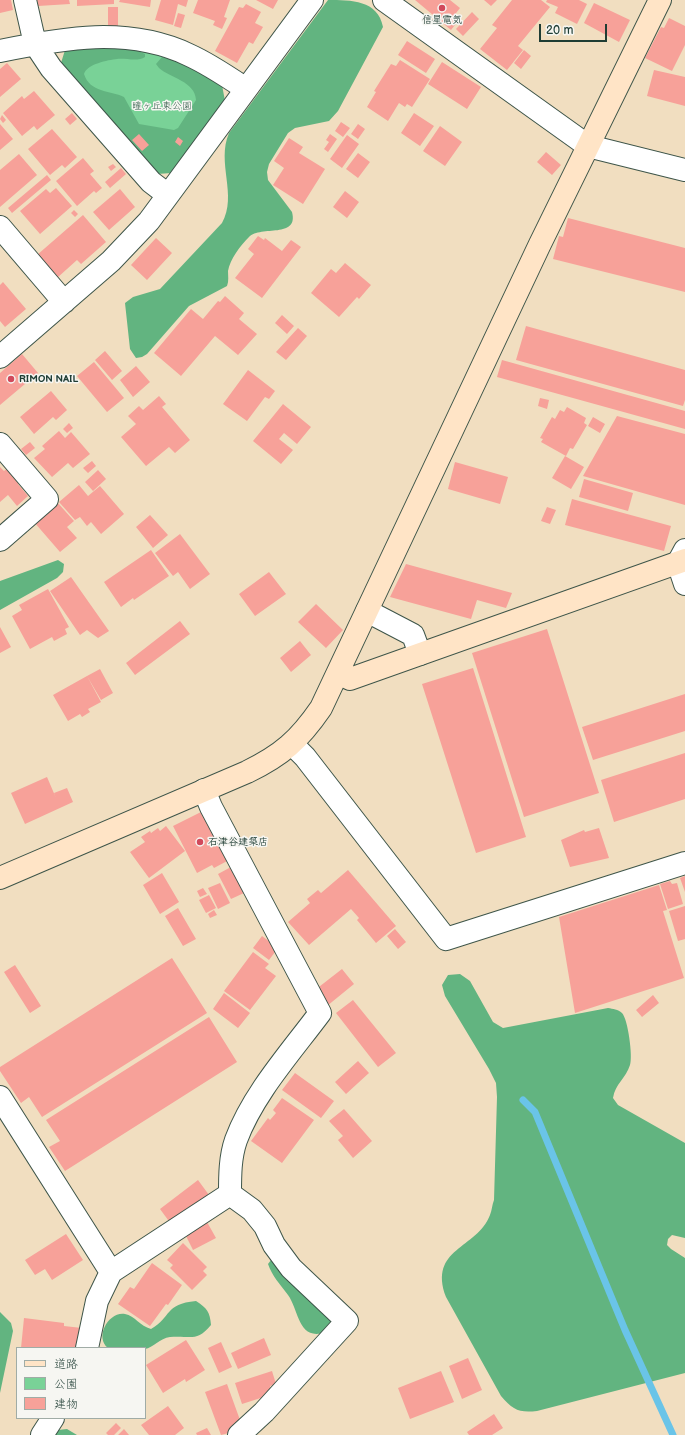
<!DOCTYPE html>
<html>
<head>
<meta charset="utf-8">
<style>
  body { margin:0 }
  #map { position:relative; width:685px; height:1435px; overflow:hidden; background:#f1dec0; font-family:"Balsamiq Sans","Klee One",sans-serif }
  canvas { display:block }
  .legend { position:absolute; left:16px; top:1347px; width:130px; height:72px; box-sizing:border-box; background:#f6f6f2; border:1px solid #a0aca6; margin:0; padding:5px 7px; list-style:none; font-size:12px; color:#1f3d34 }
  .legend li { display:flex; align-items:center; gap:8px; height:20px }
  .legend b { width:20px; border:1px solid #a0aca6 }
  .scale { position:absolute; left:539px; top:24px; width:68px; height:18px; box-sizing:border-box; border:2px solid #1f3d34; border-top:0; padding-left:5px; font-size:12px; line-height:14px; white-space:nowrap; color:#1f3d34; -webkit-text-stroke:3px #f6f6f2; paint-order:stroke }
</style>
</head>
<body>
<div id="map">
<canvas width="685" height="1435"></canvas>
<ul class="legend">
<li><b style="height:5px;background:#ffe4c6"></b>道路</li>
<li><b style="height:11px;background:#79d297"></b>公園</li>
<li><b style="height:11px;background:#f7a199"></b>建物</li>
</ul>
<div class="scale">20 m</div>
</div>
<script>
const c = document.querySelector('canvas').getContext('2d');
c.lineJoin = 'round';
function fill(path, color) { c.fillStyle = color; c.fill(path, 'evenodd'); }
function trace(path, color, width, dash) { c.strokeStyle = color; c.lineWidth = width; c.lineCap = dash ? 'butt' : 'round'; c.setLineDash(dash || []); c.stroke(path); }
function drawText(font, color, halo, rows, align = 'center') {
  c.font = font + ' "Balsamiq Sans","Klee One",sans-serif'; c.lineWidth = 3; c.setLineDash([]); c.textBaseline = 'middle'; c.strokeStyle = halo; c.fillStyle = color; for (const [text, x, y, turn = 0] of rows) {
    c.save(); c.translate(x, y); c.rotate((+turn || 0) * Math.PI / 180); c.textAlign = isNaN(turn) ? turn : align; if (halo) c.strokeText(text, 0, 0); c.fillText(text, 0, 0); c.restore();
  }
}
const green = new Path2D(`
  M103 46 158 54 209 77 172 173 61 63Z`);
const forest = new Path2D(`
  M328 0C351 0 378 0 383 27L338 111 329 121 295 128 288 133 269 164 267 172 268 180 292 212C299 239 261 225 249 237 241 245 230 259 228 271 228 276 229 281 227 286L189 306 147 354 142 357 136 358 130 349 125 303 133 297 160 289 222 223C238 195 216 163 229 133Z
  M103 46 131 48 145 54V57C138 62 126 58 117 59 108 60 87 64 84 74 90 93 110 90 124 97L139 124 174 130 178 128 196 100C195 81 170 78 159 68L156 64 162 57 184 64 222 85 225 101 172 173 157 174 61 63 65 50Z
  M58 560 64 564 63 572 57 578 0 610V581Z
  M460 974 470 981 493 1022 503 1028 608 1008C613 1009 618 1009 622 1013 628 1019 633 1057 630 1065 626 1078 615 1084 613 1098L618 1105 685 1143V1238L672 1235 668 1239 667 1245 671 1249 685 1258V1373L537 1411C519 1413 513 1410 501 1396L446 1297C428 1248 477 1249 490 1215 492 1210 492 1205 494 1200L497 1097 496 1083 489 1069 445 996 442 985 448 975Z
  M271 1260H277L333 1320 326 1332C298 1342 299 1310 288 1295 280 1284 272 1276 268 1264Z
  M196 1301C207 1308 210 1312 211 1325 196 1343 190 1335 170 1337 160 1338 153 1348 145 1349 135 1350 120 1348 108 1348 94 1337 109 1311 125 1314 135 1316 140 1326 151 1329 172 1317 164 1304 196 1301Z
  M0 1312 11 1323 13 1331 0 1393Z
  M67 1429 77 1435H49L58 1430Z`);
const stream = new Path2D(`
  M523 1100 535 1112 625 1330 673 1435`);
const building = new Path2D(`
  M0 0H11L13 10 0 13Z
  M37 0H69L70 4 38 6Z
  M77 0H114V4L77 6Z
  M120 0H151L150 7 119 2Z
  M161 0H188L186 7 178 4 173 25 155 20Z
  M198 0H230L224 17 227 18 222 29 213 25 215 21 193 13Z
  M256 0H278L273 9Z
  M415 0H450L460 8 453 17 458 21 451 30Z
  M484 0H497L491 6Z
  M512 0H541L550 7 518 46 523 50 507 70 480 49 497 28 492 25Z
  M547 0H579L587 4 577 24 555 13 558 7 546 2Z
  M594 3 630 20 619 42 584 23Z
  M246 4 261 12 255 23 263 27 253 44 249 42 237 63 215 51 239 7 243 8Z
  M108 7H118V26H108Z
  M472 12 479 19 463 36 456 29Z
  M178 13 185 15 181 28 174 26Z
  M669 18 685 26V45L672 71 645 58 661 27 664 28Z
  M407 41 435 59 426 73 398 55Z
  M524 50 531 56 521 69 514 63Z
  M400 60 430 79 412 107 407 104 405 107 399 103 388 121 367 107 376 92 374 91 391 64 396 66Z
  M442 62 481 87 467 109 428 84Z
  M7 63 21 79 0 97V69Z
  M654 70 685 77V106L647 96Z
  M34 91 55 115 37 130 34 126 22 136 3 113 22 96 24 99Z
  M72 113 77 119 70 125 65 119Z
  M414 113 434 126 420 146 401 133Z
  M2 115 6 120 3 123 0 119Z
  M341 122 350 128 343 137 335 131Z
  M0 124 13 139 0 150Z
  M358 124 365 129 358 139 351 134Z
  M440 126 462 142 445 166 423 151Z
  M52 129 77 157 65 168 62 165 50 175 28 149Z
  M139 134 149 145 142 151 132 140Z
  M330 134 337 139 328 152 324 149 329 142 326 140Z
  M347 135 359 144 342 168 330 159Z
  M178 137 183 141 180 146 175 142Z
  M289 138 303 147 299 153 325 169 303 204 273 185 284 168 274 161Z
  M546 152 561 165 552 175 537 162Z
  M358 153 370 162 358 178 346 169Z
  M19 154 37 175 0 207V170Z
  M83 158 94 171 90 174 102 188 96 193 94 191 77 206 56 181Z
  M113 164 116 167 111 171 108 167Z
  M121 168 126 174 110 188 105 182Z
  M47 175 51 180 12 213 8 208Z
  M56 188 72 206 40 234 20 211 46 189 50 193Z
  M120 189 135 207 109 230 93 212Z
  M345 191 359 202 347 218 333 207Z
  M74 210 78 214 75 217 71 213Z
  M83 215 106 242 81 264 77 260 57 278 37 255Z
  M568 218 685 248V292L553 259 559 236 563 237Z
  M258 236 264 240 265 238 282 251 291 240 301 247 262 298 235 278 254 254 248 249Z
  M156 238 172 253 147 280 131 265Z
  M345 263 371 285 359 299 357 297 339 317 311 293 331 269 336 273Z
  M3 282 26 309 5 327 0 321V285Z
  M225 296 244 313 239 319 257 334 238 355 215 336 181 376 154 353 191 309 203 319 218 301 220 302Z
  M282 315 294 326 287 334 275 323Z
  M526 326 685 370V400L683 406 516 360Z
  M298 328 307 336 286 360 276 352Z
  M105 351 122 371 112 380 95 360Z
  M22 354 38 373 0 405V373Z
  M502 360 685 411V429L497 377Z
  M94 362 124 398 107 412 77 376Z
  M136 366 150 382 133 397 120 380Z
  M248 370 275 391 269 399 265 397 247 421 223 404Z
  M51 391 67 410 56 420 53 417 34 434 20 417Z
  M159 396 166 404 162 407 190 440 175 453 169 447 146 466 121 437 136 424 128 416 139 406 143 410Z
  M540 398 549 400 547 409 538 406Z
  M283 404 311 427 297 444 284 433 279 439 293 450 281 464 253 441Z
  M567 407 586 418 584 423 587 425 573 449 570 448 566 456 541 442 543 439 540 438 552 417 555 419 560 410 564 412Z
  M617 416 685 434V505L583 476Z
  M593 417 605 424 600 433 588 426Z
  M69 423 73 428 67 433 63 429Z
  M59 431 65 438 71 432 90 454 73 468 68 463 52 477 34 458 45 449 42 446Z
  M30 442 35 448 26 455 21 449Z
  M565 456 584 467 571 489 552 478Z
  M92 461 96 466 88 473 83 468Z
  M455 462 508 477 500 504 448 489Z
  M10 466 22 480 18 484 28 496 17 506 8 495 0 502V467L4 471Z
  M98 470 106 479 93 491 85 482Z
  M584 479 633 493 628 511 579 497Z
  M79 485 88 496 100 486 124 514 101 534 91 522 87 526 80 517 75 520 59 502Z
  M572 499 671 526 664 551 565 525Z
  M57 502 74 521 67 527 77 538 60 552 34 522Z
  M547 507 556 510 550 524 541 521Z
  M150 515 168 535 153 548 136 527Z
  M180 534 210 574 190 589 178 572 173 576 155 553Z
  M151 550 169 576 134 600 133 598 121 607 104 582Z
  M406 564 512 593 506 608 477 600 471 619 390 597Z
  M269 572 286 594 255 616 239 594Z
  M71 577 109 631 98 638 87 630 80 635 50 591Z
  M48 589 69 627 65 629 67 634 54 641 52 637 30 649 12 616 22 610 19 605Z
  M316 604 343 630 326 648 298 622Z
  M180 621 190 634 135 675 126 663Z
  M0 627 11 647 0 653Z
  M547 629 599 793 524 817 472 653Z
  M300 641 311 655 291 672 280 658Z
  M473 668 526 837 476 853 422 684Z
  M100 669 113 693 101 700 87 676Z
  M87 676 101 702 88 709 90 712 82 717 80 714 68 721 53 695Z
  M685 694V731L593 760 582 727Z
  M685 753V799L614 822 601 780Z
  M47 777 56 798 54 793 67 788 73 802 25 824 11 793Z
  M203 811 229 860 214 868 212 865 197 873 173 826Z
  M166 826 185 851 149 878 130 852 145 842 141 837 150 831 151 833 158 828 160 831Z
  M599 828 609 858 570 867 561 840 584 830 585 832Z
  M231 867 244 893 231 899 218 874Z
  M348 870 396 926 376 943 357 920 359 918 351 909 309 945 288 922 310 903 307 899 318 890 321 893Z
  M162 873 179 902 160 914 143 885Z
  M685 876V892L680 878Z
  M670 881 672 884 677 883 683 904 668 909 660 884Z
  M220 883 230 903 218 909 208 888Z
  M659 885 667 910 663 911 684 978 575 1013 559 917Z
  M203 888 207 894 200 897 197 891Z
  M209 895 216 908 206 913 199 900Z
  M685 906V939L678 941 669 911Z
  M178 908 196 939 183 946 165 916Z
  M214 910 217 915 210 918 208 914Z
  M395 929 406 942 398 949 387 936Z
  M262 936 278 948 269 960 253 948Z
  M253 952 269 964 265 968 276 976 250 1010 224 991Z
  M172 958 207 1013 42 1117 29 1097 21 1103 0 1071V1067Z
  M15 965 41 1006 30 1013 4 972Z
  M342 969 354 984 327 1006 315 990Z
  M224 993 250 1013 238 1028 213 1009Z
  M653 995 659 1003 642 1017 636 1010Z
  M353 1000 396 1053 378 1067 336 1013Z
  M209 1017 237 1062 65 1171 49 1147 60 1141 46 1120Z
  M358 1061 369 1073 346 1094 335 1082Z
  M295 1073 334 1101 321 1118 282 1090Z
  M282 1098 314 1120 282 1163 251 1141 268 1118 270 1120 276 1113 273 1110Z
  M344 1109 372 1141 353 1158 338 1140 343 1136 329 1121Z
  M198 1180 209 1195 171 1224 160 1209Z
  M207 1222 216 1238 193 1250 185 1234Z
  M66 1234 83 1260 52 1280 45 1269 35 1275 25 1260Z
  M183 1243 207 1267 203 1271 207 1275 192 1290 170 1268 173 1265 167 1260Z
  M152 1263 182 1285 168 1305 166 1304 150 1326 118 1304 130 1287 134 1289Z
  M24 1318 64 1323V1326L82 1328 79 1348H21Z
  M264 1338 271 1355 238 1369 231 1353Z
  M186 1340 205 1370 186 1382 185 1379 163 1393 146 1365Z
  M221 1342 232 1367 219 1373 208 1348Z
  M468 1358 482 1390 462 1399 449 1366Z
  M272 1371 276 1384 270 1386 273 1394 242 1404 235 1383Z
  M441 1371 454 1402 410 1419 398 1388Z
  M227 1384 240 1420 236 1422 240 1430 221 1435 205 1392Z
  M168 1406 184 1428 175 1435H149L141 1425Z
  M494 1414 503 1428 492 1435H469L467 1432Z
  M116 1423 121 1428 114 1435H108L106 1433Z
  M207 1428 211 1435H197L196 1433Z
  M124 1429 129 1435H118Z`);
const street = new Path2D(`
  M25 0 35 44 51 68 151 182 168 195
  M384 0 588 146 685 170
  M0 51C63 38 128 26 189 55 209 64 228 77 246 89
  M0 227 64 302
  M0 357 111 261 149 221 312 0
  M0 444 47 499 0 540
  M685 550 678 563 685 584
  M367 611 413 635 420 654
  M292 744 305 757 446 939 685 863
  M0 1097 111 1272 230 1194C230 1176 230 1157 236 1140 253 1094 291 1052 320 1013L211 807 204 790
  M230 1194 252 1210 265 1226 274 1245 291 1268 347 1321 264 1412 239 1435
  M87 1348 97 1301 111 1272
  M42 1435 53 1418`);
const secondary = new Path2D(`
  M338 673 350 679 685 560
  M0 878 247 772C282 755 299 740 321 708L540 244 660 0`);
const markers = [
  [442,8,4,"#d1495b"],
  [11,379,4,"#d1495b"],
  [200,842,4,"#d1495b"]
];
const poiNames = [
  ["信星電気",442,20,"center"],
  ["RIMON NAIL",19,379],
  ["石津谷建築店",208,842]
];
const parkNames = [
  ["瞳ヶ丘東公園",162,106]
];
fill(green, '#79d297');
fill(forest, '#62b480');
trace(stream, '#6ac4e8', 7);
fill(building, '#f7a199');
trace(street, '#3e5549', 24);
trace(secondary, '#3e5549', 24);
trace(street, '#fff', 22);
trace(secondary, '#ffe4c6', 22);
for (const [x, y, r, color] of markers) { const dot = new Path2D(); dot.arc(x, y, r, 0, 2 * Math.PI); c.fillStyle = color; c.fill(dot); trace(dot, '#f6f6f2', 1.5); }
drawText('bold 10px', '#1f3d34', '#f6f6f2', poiNames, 'left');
drawText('10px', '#315b48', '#f6f6f2', parkNames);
</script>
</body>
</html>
